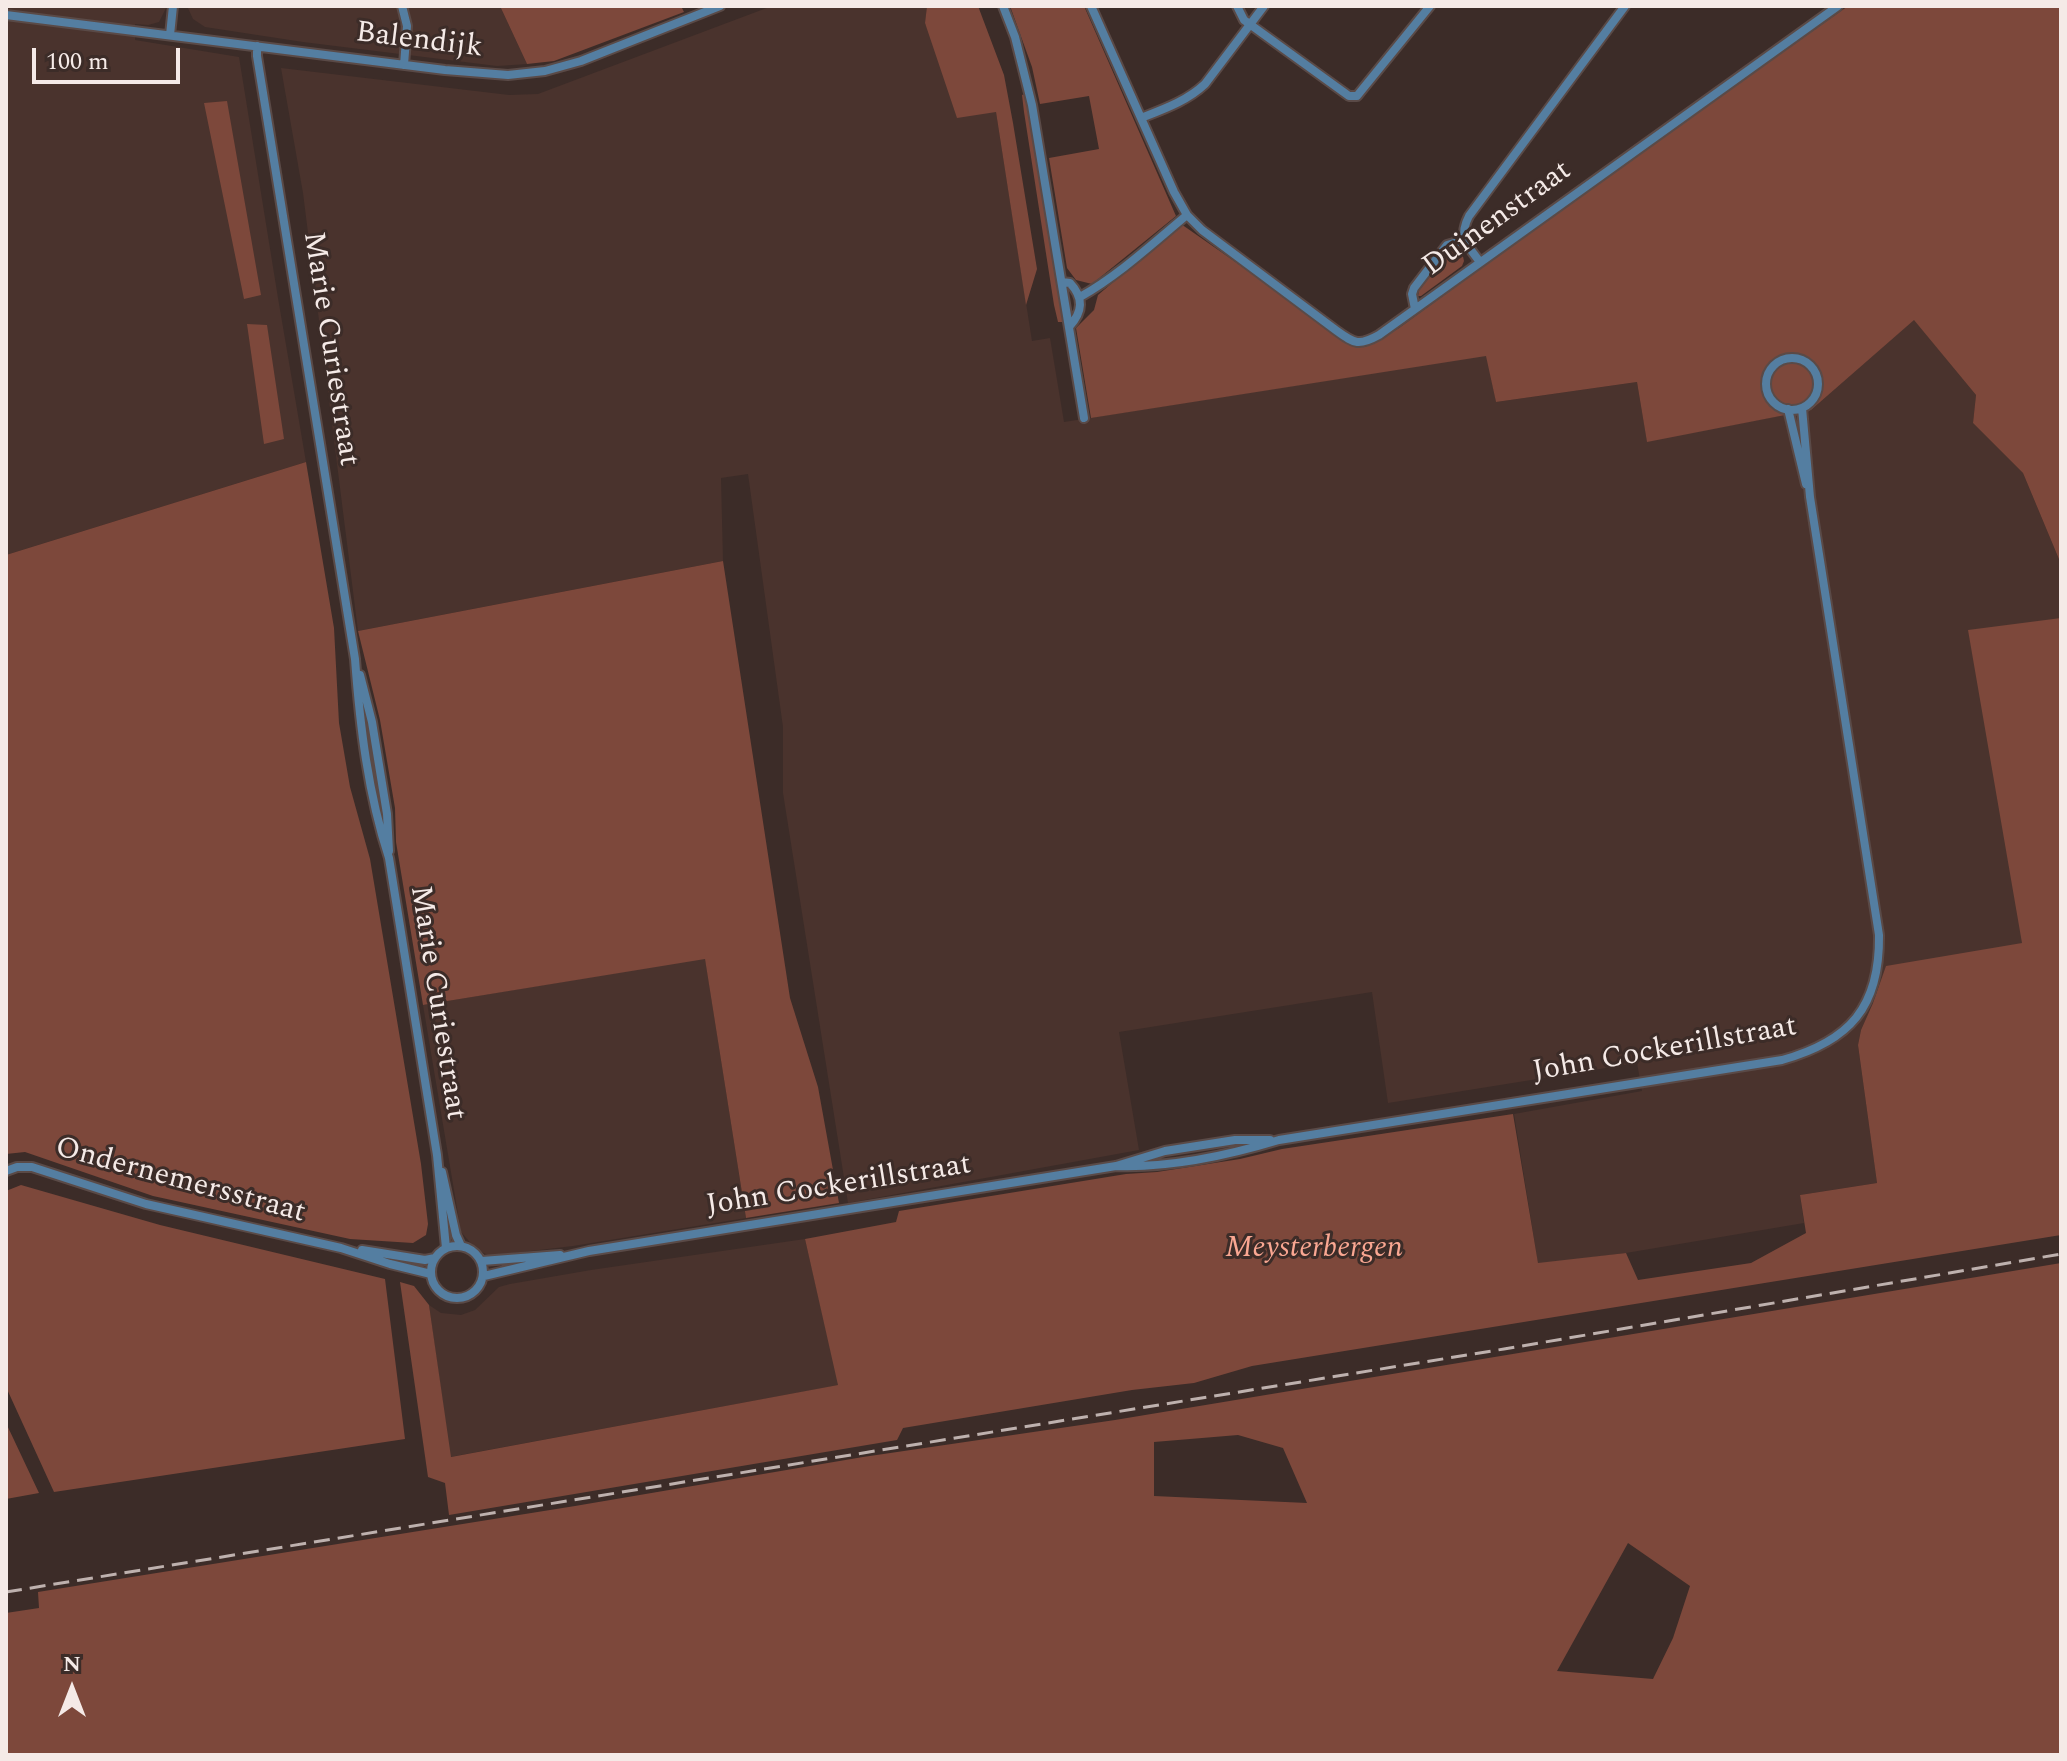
<!DOCTYPE html>
<html>
<head>
<meta charset="utf-8">
<style>
  body { margin:0 }
  #map { position:relative; width:2067px; height:1761px; overflow:hidden; background:#3c2c28; font-family:Spectral,serif }
  canvas { display:block }
  .frame { position:absolute; inset:0; border:8px solid #f5eae7; pointer-events:none }
  .north { position:absolute; left:32px; top:1649px; width:80px; height:80px; -webkit-text-stroke:6px #3c2c28; paint-order:stroke; rotate:0deg; font-size:22px; font-weight:700; line-height:32px; text-align:center; color:#f5eae7 }
  .north::after { content:''; display:block; margin:auto; width:28px; height:36px; background:#f5eae7; clip-path:polygon(50% 0,100% 100%,50% 72%,0 100%) }
  .scale { position:absolute; left:32px; top:48px; width:148px; height:36px; box-sizing:border-box; border:4px solid #f5eae7; border-top:0; padding-left:10px; font-size:24px; line-height:28px; white-space:nowrap; color:#f5eae7; -webkit-text-stroke:6px #3c2c28; paint-order:stroke }
</style>
</head>
<body>
<div id="map">
<canvas width="2067" height="1761"></canvas>
<div class="frame"></div>
<div class="north">N</div>
<div class="scale">100 m</div>
</div>
<script>
const c = document.querySelector('canvas').getContext('2d');
c.lineJoin = 'round';
function fill(path, color) { c.fillStyle = color; c.fill(path, 'evenodd'); }
function trace(path, color, width, dash) { c.strokeStyle = color; c.lineWidth = width; c.lineCap = dash ? 'butt' : 'round'; c.setLineDash(dash || []); c.stroke(path); }
function drawText(font, color, halo, rows, align = 'center') {
  c.font = font + ' Spectral,serif'; c.lineWidth = 6; c.setLineDash([]); c.textBaseline = 'middle'; c.strokeStyle = halo; c.fillStyle = color; for (const [text, x, y, turn = 0] of rows) {
    c.save(); c.translate(x, y); c.rotate((+turn || 0) * Math.PI / 180); c.textAlign = isNaN(turn) ? turn : align; if (halo) c.strokeText(text, 0, 0); c.fillText(text, 0, 0); c.restore();
  }
}
const built = new Path2D(`
  M6 6H167L159 22 148 25 135 24V40L239 57 278 298 306 462 6 555Z
  M187 6H500L527 64 497 66 303 42 205 27 193 19Z
  M772 6H927L925 24 996 112 1032 341 1050 338 1064 422 1487 355 1496 402 1637 382 1647 441 1811 410 1914 319 1976 395 1973 423 2023 473 2061 564V619L2022 943 1873 1003 1861 1030 1858 1045 1877 1183 1800 1195 1804 1223 1626 1253 1538 1264 1514 1114 1642 1091 1637 1063 1388 1103 1372 992 1119 1032 1139 1150 848 1203 783 793V727L748 474 721 478 723 561 358 631 303 193 281 68 509 95 538 94Z
  M705 958 746 1218 573 1246 489 1256 475 1248 461 1232 423 1005Z
  M805 1239 839 1385 450 1457 429 1305 441 1313 461 1315 475 1310 499 1287 510 1284 591 1270Z`);
const green = new Path2D(`
  M500 6H681L684 12 554 61 527 64Z
  M927 6H978L1004 75 1013 123 1037 269 1026 305 996 112 957 118 925 23Z
  M1010 6H1084L1176 216 1092 284 1076 280 1067 268 1049 158 1099 149 1089 96 1040 104 1032 67Z
  M1848 6H2061V564L2023 473 1973 423 1976 395 1914 320 1811 410 1647 442 1637 382 1496 402 1486 356 1091 418 1076 328 1094 310 1098 295 1181 224 1260 279 1351 346 1365 347 1399 328 1604 178Z
  M1025 94 1064 322H1058L1054 305 1024 112 1022 95Z
  M227 101 261 295 244 299 204 103Z
  M1455 249 1462 252 1464 261 1462 266 1421 296H1418L1419 290 1449 253Z
  M247 324 267 325 284 439 264 444Z
  M306 462 334 628 339 723 350 787 370 859 421 1164 428 1224 426 1235 413 1243 350 1239 153 1196 25 1152 6 1154V555Z
  M723 561 790 998 818 1087 839 1203 746 1218 705 959 423 1005 396 842 395 808 380 720 358 631Z
  M2061 618V1235L1252 1366 1194 1383 1132 1390 903 1428 897 1440 449 1515 445 1483 428 1477 400 1282 414 1286 429 1305 451 1457 838 1385 805 1239 896 1222 899 1211 1126 1174 1157 1172 1240 1159 1282 1149 1513 1114 1538 1263 1626 1253 1638 1280 1751 1263 1806 1233 1800 1195 1877 1183 1858 1045 1861 1030 1873 1003 1886 966 2022 943 1968 630Z
  M21 1185 160 1225 385 1279 405 1439 54 1492 6 1387V1191Z
  M2061 1263V1755H6V1613L39 1608 38 1592 575 1506 863 1457 1115 1420ZM1238 1435 1283 1448 1307 1503 1154 1496V1442ZM1628 1543 1690 1586 1673 1638 1653 1679 1557 1671Z
  M6 1423 39 1493 6 1499Z`);
const street = new Path2D(`
  M402 6 407 26 404 65
  M1003 6 1015 37 1032 105 1084 418
  M1091 6 1174 192 1187 215 1202 230 1337 331C1355 344 1359 346 1379 335L1838 6
  M1237 6 1244 20 1349 96H1357L1361 91 1430 6
  M6 15 445 70 508 75 545 71 581 61 720 6
  M170 35 173 6
  M257 46V56L355 659C360 726 368 794 389 858L437 1155 446 1248
  M1141 118C1164 109 1187 101 1205 84L1264 6
  M1480 262C1467 245 1458 237 1469 216L1625 6
  M1062 282 1070 283C1084 298 1083 312 1069 327
  M1080 297C1119 275 1152 244 1187 215
  M1415 309 1412 294 1414 288 1447 245 1464 240
  M1766 384a26 26 0 1 1 52 0a26 26 0 1 1-52 0Z
  M1788 409 1806 484
  M360 675 372 722 387 814 389 851
  M1116 1166C1171 1168 1226 1156 1279 1140L1782 1060C1850 1041 1880 1007 1879 935L1810 497 1802 408
  M6 1171 17 1167H32L146 1204 341 1248 390 1264 431 1274
  M442 1172 456 1235 461 1246
  M431 1272a26 26 0 1 1 52 0a26 26 0 1 1-52 0Z
  M362 1250 425 1260 435 1258
  M482 1261 560 1255
  M484 1276 589 1251 1116 1166 1165 1151 1235 1140H1270`);
const rail = new Path2D(`
  M6 1592 1504 1349 2061 1254`);
const streetNames = [
  ["Balendijk",419,42,7],
  ["Duinenstraat",1498,220,-36],
  ["Marie Curiestraat",329,349,81],
  ["Marie Curiestraat",436,1003,81],
  ["John Cockerillstraat",1665,1051,-10],
  ["Ondernemersstraat",180,1182,15],
  ["John Cockerillstraat",839,1187,-9]
];
const parkNames = [
  ["Meysterbergen",1314,1250]
];
fill(built, '#4a332d');
fill(green, '#7d483b');
trace(street, '#5a4a47', 12);
trace(street, '#547ea1', 8);
trace(rail, '#beb1ae', 3, [16, 8]);
drawText('30px', '#f5eae7', '#3c2c28', streetNames);
drawText('italic 30px', '#faa792', '#3c2c28', parkNames);
</script>
</body>
</html>
